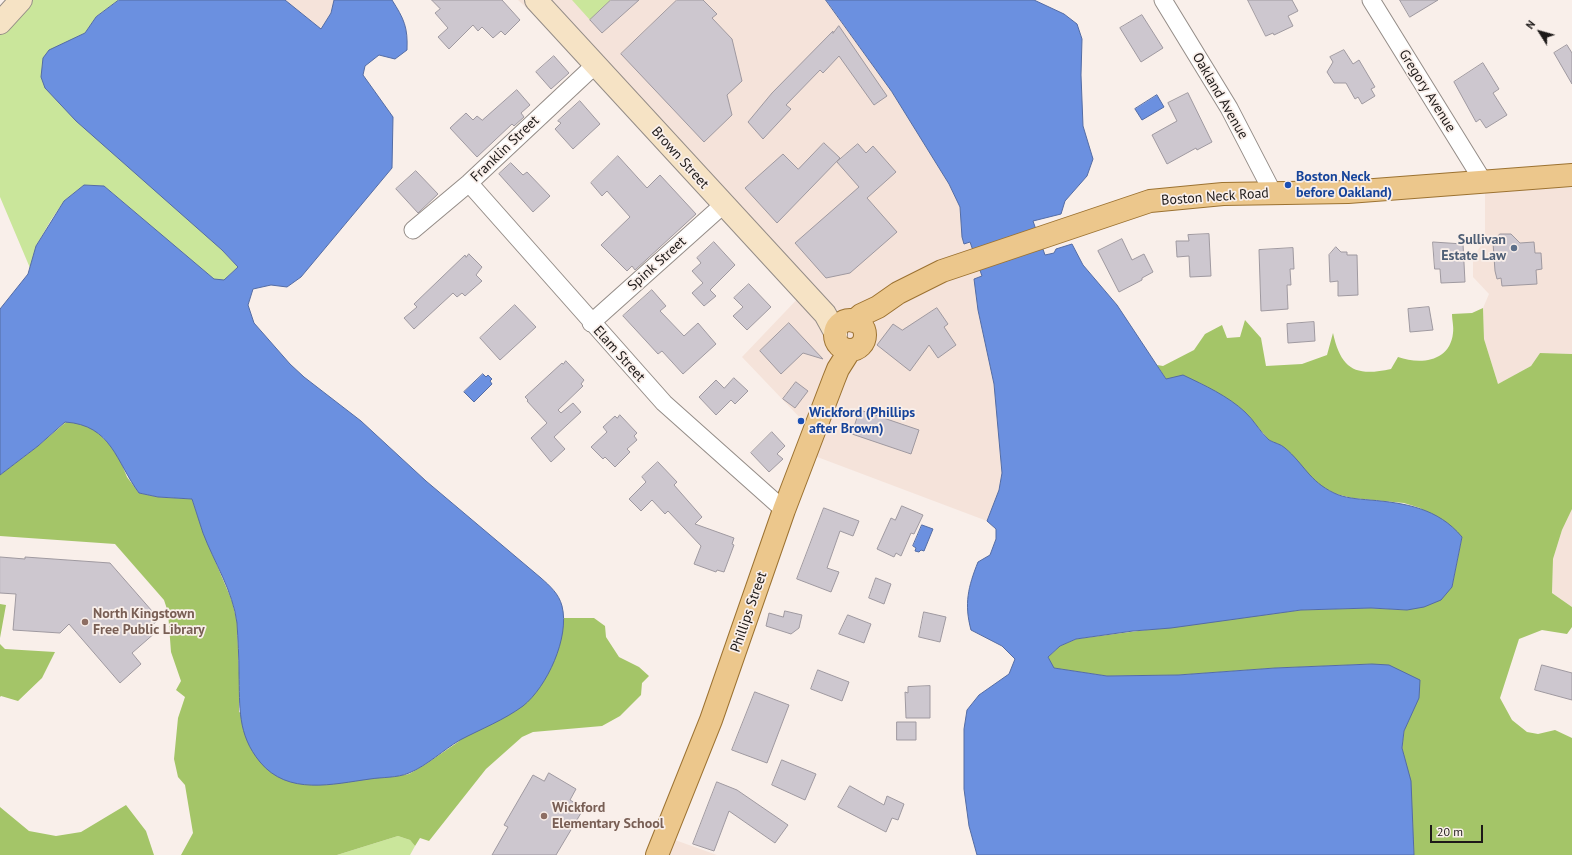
<!DOCTYPE html>
<html>
<head>
<meta charset="utf-8">
<style>
  body { margin:0 }
  #map { position:relative; width:1572px; height:855px; overflow:hidden; background:#f9efea; font-family:"PT Sans",sans-serif }
  canvas { display:block }
  .north { position:absolute; left:1520px; top:12px; width:40px; height:40px; -webkit-text-stroke:3px #f9efea; paint-order:stroke; rotate:307deg; font-size:11px; font-weight:700; line-height:16px; text-align:center; color:#1d1918 }
  .north::after { content:''; display:block; margin:auto; width:14px; height:18px; background:#1d1918; clip-path:polygon(50% 0,100% 100%,50% 72%,0 100%) }
  .scale { position:absolute; left:1430px; top:825px; width:53px; height:18px; box-sizing:border-box; border:2px solid #1d1918; border-top:0; padding-left:5px; font-size:12px; line-height:14px; white-space:nowrap; color:#1d1918; -webkit-text-stroke:3px #f9efea; paint-order:stroke }
</style>
</head>
<body>
<div id="map">
<canvas width="1572" height="855"></canvas>
<div class="north">N</div>
<div class="scale">20 m</div>
</div>
<script>
const c = document.querySelector('canvas').getContext('2d');
c.lineJoin = 'round';
function fill(path, color) { c.fillStyle = color; c.fill(path, 'evenodd'); }
function trace(path, color, width, dash) { c.strokeStyle = color; c.lineWidth = width; c.lineCap = dash ? 'butt' : 'round'; c.setLineDash(dash || []); c.stroke(path); }
function drawText(font, color, halo, rows, align = 'center') {
  c.font = font + ' "PT Sans",sans-serif'; c.lineWidth = 3.5; c.setLineDash([]); c.textBaseline = 'middle'; c.strokeStyle = halo; c.fillStyle = color; for (const [text, x, y, turn = 0] of rows) {
    c.save(); c.translate(x, y); c.rotate((+turn || 0) * Math.PI / 180); c.textAlign = isNaN(turn) ? turn : align; if (halo) c.strokeText(text, 0, 0); c.fillText(text, 0, 0); c.restore();
  }
}
const built = new Path2D(`
  M285 0H334L331 13 321 29Z
  M518 0H826L892 92 949 184 960 207 962 237 964 244 970 242 982 276 974 279 978 310 994 384 1002 473 999 490 987 521 812 455 804 422 742 357 804 292 592 68Z
  M1572 188V354L1540 353 1531 366 1498 384 1484 339 1483 308 1489 294 1473 277V258L1485 239V191L1493 189Z
  M1572 509V607L1552 593 1553 559 1562 530Z
  M671 838 675 840 717 855H660Z`);
const green = new Path2D(`
  M30 0H119L96 17 85 33 71 40 222 250 238 267 224 280H214L104 186 84 185 64 201 51 220 36 246 30 268 0 197V31Z
  M572 0H611L590 20Z
  M398 836 410 840 415 846 410 855H337Z`);
const forest = new Path2D(`
  M1483 308 1484 339 1498 384 1531 366 1540 353 1572 354V509L1562 530 1553 559 1552 593 1572 607V627L1567 634 1542 630 1519 639 1500 698 1512 720 1527 732 1538 734 1555 730 1572 738V855H1414L1412 819 1406 765 1402 748 1404 731 1410 715 1372 664 1275 668 1178 675 1107 676 1053 668 1048 657 1060 646 1076 639 1301 610 1371 608 1407 610 1452 587 1462 537 1420 508 1404 503 1352 498 1336 494 1322 487 1308 475 1285 448 1269 440 1245 412 1230 401 1200 383 1166 379 1157 365 1163 366 1194 350 1205 334 1222 325 1227 338 1240 337 1245 320 1261 338 1266 366 1302 364 1327 355 1333 333C1341 369 1355 377 1391 369L1398 357C1420 365 1450 362 1453 333 1454 327 1452 320 1452 314L1472 313Z
  M66 422 82 423 96 431 109 444 120 460 127 477 139 493 158 497 192 499 203 532 232 601 237 622 239 673V712L372 778 391 777 409 774 426 764 458 742 564 624V618H594L605 626 606 637 619 657 639 667 649 676 642 683 641 695 620 716 602 726 533 732 522 737 486 769 429 841 420 838 415 846 410 840 398 836 337 855H181L193 833 185 785 178 777 174 759 178 718 185 697 176 690 181 681 171 652 168 612 164 600 115 544 0 536V475L38 446Z
  M0 604 6 605 0 638Z
  M0 644 5 649 55 652 42 678 18 701 1 696 0 697Z
  M126 805 146 831 154 855H0V807L29 831 56 836 81 832Z`);
const water = new Path2D(`
  M119 0H285L321 29 331 13 334 0H392C404 19 408 27 407 50L395 59 379 55 365 66 363 75 393 117 392 168 301 277 287 287 271 285 253 289 248 305 254 323 290 364 304 377 361 421 426 481 541 578C550 586 559 594 562 606 570 637 547 687 523 706 504 720 481 729 460 740 443 750 428 765 409 773 397 778 383 777 370 779 333 784 288 796 260 762 237 734 240 707 239 673 239 657 238 640 237 623 233 591 214 562 203 533 199 522 196 510 192 499L158 497 139 493C116 462 112 425 65 422L38 446 0 475V309L28 274 36 246 64 201 84 185 104 186 214 279 224 280 238 267 222 250 76 121 45 88 41 77 43 58 49 50 85 33 96 17Z
  M826 0H1034L1064 14 1077 24 1082 39 1081 75 1083 126 1093 159 1087 176 1065 201 1061 214 1033 221 1045 255 1054 253 1056 249 1072 244 1083 265 1117 305 1166 379 1183 375C1204 385 1228 396 1245 412 1254 420 1260 432 1269 440 1274 443 1281 444 1285 448 1304 464 1309 481 1334 493 1344 498 1358 499 1370 500 1405 503 1438 508 1462 537L1452 587 1441 600 1424 607 1407 610 1371 608 1301 610 1171 628 1133 631 1076 639 1060 646 1048 657 1054 668 1107 676 1178 675 1275 668 1372 664 1389 665 1420 680 1419 698 1404 731 1402 748 1411 781 1414 855H977L969 826 964 789V729L967 710 979 695 1009 674 1015 659 1002 646 971 630C964 604 968 587 978 562L990 555 996 539V529L987 521 999 490 1002 473 994 384 978 310 974 279 982 276 970 242 964 244 962 237 960 207 949 184 892 92Z
  M1157 95 1164 107 1142 120 1135 109Z
  M483 374 486 377 488 375 492 379 490 381 492 384 474 402 464 392Z
  M922 525 933 529 924 551 921 550 919 552 915 551 916 548 913 546Z`);
const building = new Path2D(`
  M432 0H502L520 20 505 35 501 31 493 38 482 27 478 31 473 25 449 49 438 37 448 28 435 13 440 9Z
  M611 0H639L602 33 590 20Z
  M677 0H703L717 14 712 18 732 39 742 81 727 95 732 115 704 142 621 54Z
  M1248 0H1292L1298 11 1288 16 1293 26 1274 35 1273 33 1266 36Z
  M1400 0H1438L1410 17Z
  M1142 15 1163 48 1141 62 1120 28Z
  M839 26 887 96 874 105 839 56 823 73 820 70 786 105 791 109 763 139 748 122 772 93 833 31V33Z
  M1567 45 1572 53V84L1554 53Z
  M1344 50 1353 64 1359 60 1375 87 1371 89 1375 96 1362 104 1358 97 1355 99 1346 83H1334L1327 72 1333 62 1330 57Z
  M554 56 569 73 551 89 536 72Z
  M1483 63 1499 89 1493 93 1507 115 1486 128 1480 119 1476 122 1454 82Z
  M517 90 530 105 521 113 524 117 514 126 512 124 477 157 450 128 466 113 473 120 477 116 482 120Z
  M1188 93 1212 142 1197 150 1196 148 1167 164 1152 135 1177 121 1168 103Z
  M580 101 600 124 573 149 555 129 561 123 558 121Z
  M824 143 840 158 777 223 745 188 783 154 798 169Z
  M858 144 866 153 873 146 896 172 867 198 897 232 850 273 826 278 795 243 859 187 837 162Z
  M618 156 647 188 660 175 696 214 635 270 632 266 627 271 601 245 630 217 607 191 602 196 591 183Z
  M511 163 523 175 527 172 550 196 533 212 499 174Z
  M416 171 438 194 418 213 396 189Z
  M1209 234 1211 276 1190 277 1189 256 1177 257 1176 241H1189L1188 235Z
  M1500 234H1511L1520 243 1534 242 1535 253H1541L1542 269 1536 270 1537 284 1502 286 1501 278 1497 279 1495 271 1493 243Z
  M1122 239 1132 260 1144 254 1153 272 1142 278V280L1119 292 1098 251Z
  M714 242 735 265 710 290 716 296 704 306 692 293 703 283 692 271 701 263 697 258Z
  M1433 242 1463 244 1465 282 1441 283 1440 269H1435Z
  M1336 247 1341 252H1347V255H1357L1358 295 1338 296V281L1330 282 1329 255Z
  M1293 248 1294 269H1290L1291 285H1287L1288 309 1261 311 1259 250Z
  M469 254 482 267 476 275 482 281 465 296 462 293 457 297 453 293 414 329 404 318 417 307 414 304 465 255 466 257Z
  M749 284 771 307 747 330 733 316 743 307 734 298Z
  M652 290 666 306 660 311 684 336 698 323 716 344 683 374 662 351 658 354 623 316Z
  M515 305 536 327 500 360 480 338Z
  M1429 307 1433 330 1410 332 1408 309Z
  M937 308 948 324 944 327 956 345 938 358 929 345 910 371 877 345 893 324 902 330Z
  M1314 322 1315 341 1288 343 1287 324Z
  M789 323 823 359 803 353 781 374 760 351Z
  M566 361 584 380 581 384 583 386 558 410 561 413 573 403 581 412 554 437 565 449 551 462 531 438 547 423 527 401 528 400 525 397 562 363 563 364Z
  M734 378 748 391 735 404 731 400 716 415 699 397 716 380 724 388Z
  M796 382 808 391 795 408 783 399Z
  M860 410 919 430 911 454 852 434Z
  M620 415 637 433 634 436 637 440 627 449 630 452 615 467 605 457 603 459 591 447 607 432 603 427 615 416 617 418Z
  M772 432 785 446 777 454 783 459 769 472 751 453Z
  M658 462 677 482 674 485 702 517 695 524 734 538 732 544 734 545 724 572 717 570 716 572 694 564 701 546 668 511 665 514 652 500 641 511 629 499 646 482 642 477Z
  M902 506 923 515 914 534 911 533 901 556 896 553 894 557 877 549 891 518 895 520Z
  M824 508 859 521 853 536 840 531 827 568 839 572 831 592 797 579Z
  M0 557 25 559V557L110 563 159 619 151 626 156 632 132 653 141 664 120 683 69 624 60 633 13 630 16 594 0 593Z
  M876 578 891 584 884 604 869 598Z
  M785 611 802 615 799 628 791 634 766 626 769 613 783 617Z
  M924 612 946 617 940 642 919 637Z
  M848 615 871 624 864 643 839 634Z
  M1542 665 1572 673V700L1535 690Z
  M818 670 849 682 842 701 811 689Z
  M930 686V718H906L905 692 908 693V687Z
  M755 692 789 705 767 763 732 750Z
  M897 722H916V740H897Z
  M782 760 816 774 805 800 772 785Z
  M549 773 576 789 570 800 584 808 556 855H492L508 827 504 825 533 775 544 781Z
  M717 782 737 790 788 825 775 843 729 811 714 851 693 844Z
  M850 786 884 805 887 796 904 804 898 820 892 818 886 832 838 807Z`);
const street = new Path2D(`
  M1163 0 1229 108 1273 193
  M1371 0 1483 181
  M469 183 664 403 784 510
  M413 230 469 183 595 65
  M591 323 723 205`);
const secondary = new Path2D(`
  M536 0 825 314 836 334
  M0 23 21 0`);
const primary = new Path2D(`
  M835 335a15 15 0 1 1 30 0a15 15 0 1 1-30 0Z
  M854 321 861 315 878 307 898 293 942 271 1150 201 1223 194 1348 192 1572 175
  M657 855 711 720 784 510 834 379 838 369 850 350`);
const markers = [
  [1288,185,4,"#1a4fb4"],
  [1514,248,4,"#5c6f8a"],
  [801,421,4,"#1a4fb4"],
  [85,622,4,"#8d6e63"],
  [544,816,4,"#8d6e63"]
];
const streetNames = [
  ["Gregory Avenue",1427,91,58],
  ["Oakland Avenue",1220,96,60],
  ["Franklin Street",505,149,-44],
  ["Brown Street",680,158,48],
  ["Boston Neck Road",1215,197,-4],
  ["Spink Street",657,264,-42],
  ["Elam Street",619,354,48],
  ["Phillips Street",749,612,-71]
];
const transitNames = [
  ["Boston Neck",1296,177],
  ["before Oakland)",1296,193],
  ["Wickford (Phillips",809,413],
  ["after Brown)",809,429]
];
const serviceNames = [
  ["Sullivan",1506,240],
  ["Estate Law",1506,256]
];
const educationNames = [
  ["North Kingstown",93,614],
  ["Free Public Library",93,630],
  ["Wickford",552,808],
  ["Elementary School",552,824]
];
fill(built, '#f5e3da');
fill(green, '#cae69b');
fill(forest, '#a4c568');
fill(water, '#6b90e0');
trace(water, '#546ca4', 1);
fill(building, '#cdc7cf');
trace(building, '#9f99a0', 1);
trace(street, '#948c87', 19);
trace(secondary, '#948c87', 24);
trace(primary, '#9c7231', 24);
trace(street, '#fff', 17);
trace(secondary, '#f6e3c5', 22);
trace(primary, '#ecc78c', 22);
for (const [x, y, r, color] of markers) { const dot = new Path2D(); dot.arc(x, y, r, 0, 2 * Math.PI); c.fillStyle = color; c.fill(dot); trace(dot, '#f9efea', 1.5); }
drawText('14px', '#1d1918', '#f9efea', streetNames);
drawText('bold 14px', '#164399', '#f9efea', transitNames, 'left');
drawText('bold 14px', '#4e5e75', '#f9efea', serviceNames, 'right');
drawText('bold 14px', '#785e54', '#f9efea', educationNames, 'left');
</script>
</body>
</html>
